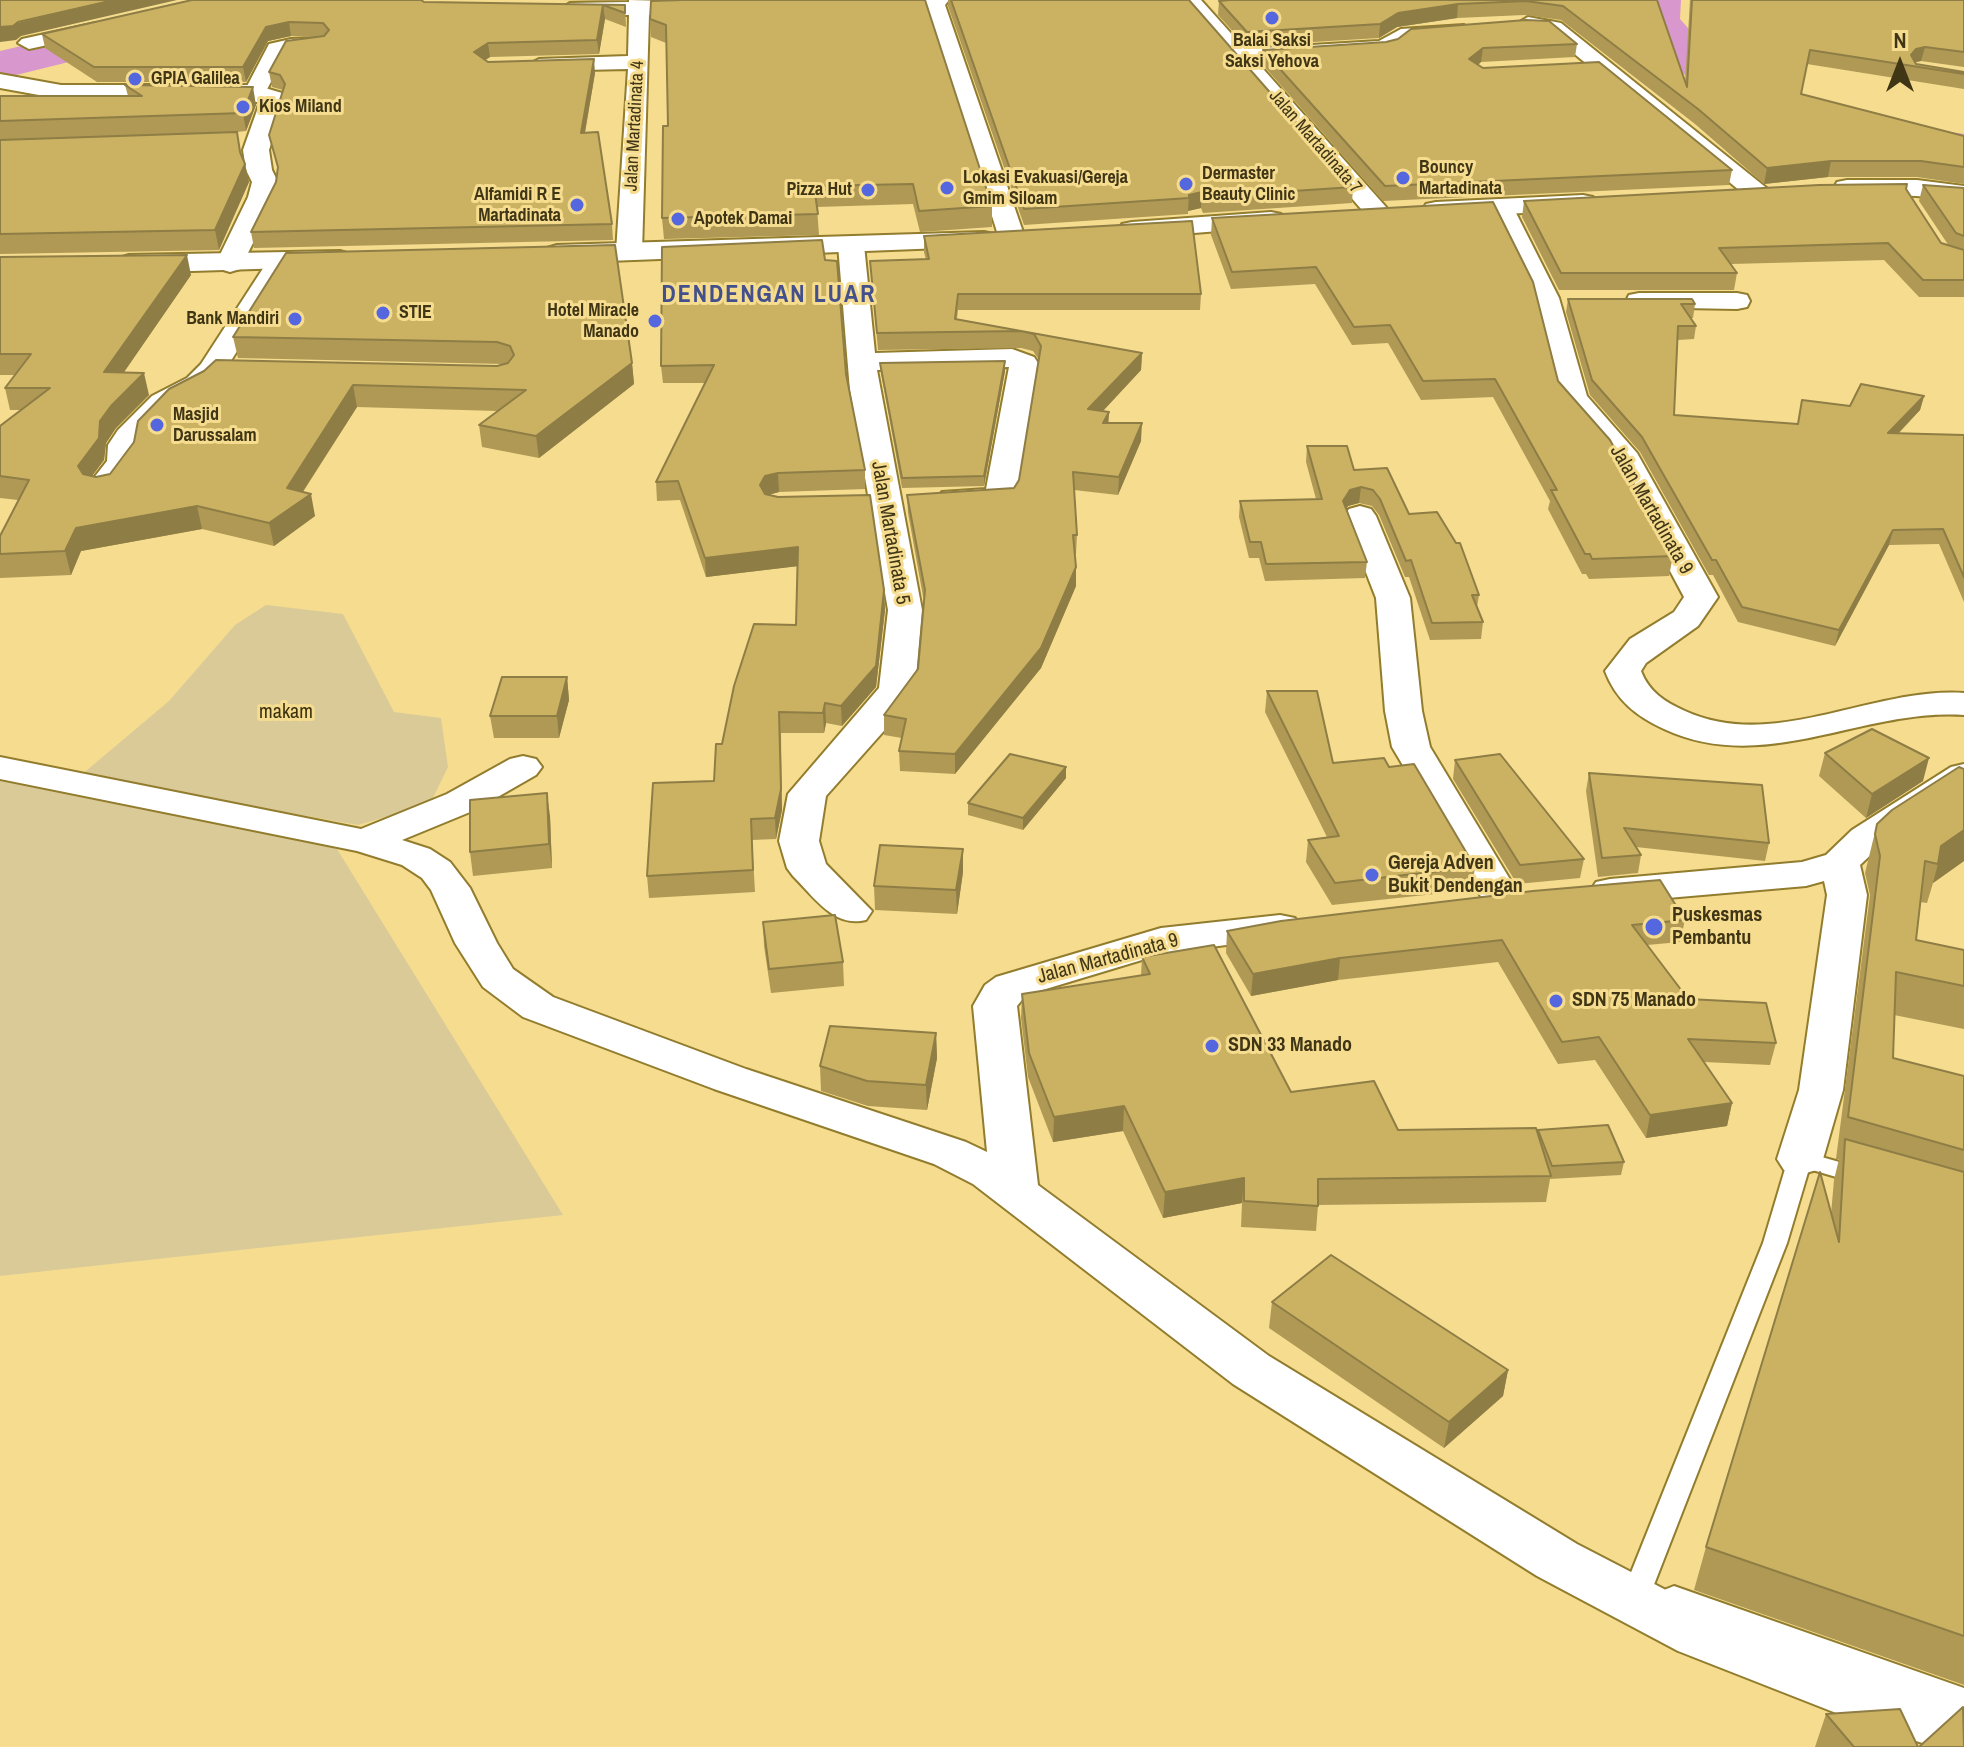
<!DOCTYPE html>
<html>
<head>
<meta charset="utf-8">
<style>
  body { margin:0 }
  #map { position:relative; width:1964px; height:1747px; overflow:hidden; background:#f5dc8f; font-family:"Archivo Narrow",sans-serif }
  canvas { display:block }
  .north { position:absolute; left:1860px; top:24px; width:80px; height:80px; -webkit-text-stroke:6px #f5dc8f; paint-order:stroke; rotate:0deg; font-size:22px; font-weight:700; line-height:32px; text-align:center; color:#403616 }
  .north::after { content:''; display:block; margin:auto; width:28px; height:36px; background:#403616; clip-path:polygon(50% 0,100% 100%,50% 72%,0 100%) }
</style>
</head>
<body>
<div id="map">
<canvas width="1964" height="1747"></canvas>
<div class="north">N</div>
</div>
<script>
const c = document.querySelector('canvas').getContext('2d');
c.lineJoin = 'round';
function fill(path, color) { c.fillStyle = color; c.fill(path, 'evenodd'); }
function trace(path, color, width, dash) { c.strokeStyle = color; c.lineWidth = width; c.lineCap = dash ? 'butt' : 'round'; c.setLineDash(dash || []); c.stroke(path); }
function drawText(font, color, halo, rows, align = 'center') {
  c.font = font + ' "Archivo Narrow",sans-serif'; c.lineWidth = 6; c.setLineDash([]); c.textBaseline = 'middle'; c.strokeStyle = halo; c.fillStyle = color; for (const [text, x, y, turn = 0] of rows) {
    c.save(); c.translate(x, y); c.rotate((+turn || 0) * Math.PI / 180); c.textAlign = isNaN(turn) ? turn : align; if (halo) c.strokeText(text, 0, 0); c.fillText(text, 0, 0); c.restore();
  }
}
const green = new Path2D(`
  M266 605 343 614 394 712 441 718 448 767 430 804 358 825 80 776 169 701 235 625Z
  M0 773 337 849 563 1215 0 1276Z`);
const river = new Path2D(`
  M215 0H289L283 9 0 79V51Z
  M1639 0H1681L1680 19 1702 44 1796 110 1964 134V164L1765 132 1670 64 1636 21Z`);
const lane = new Path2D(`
  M1800 1151 1868 1170 1872 1176 1868 1182 1860 1184 1809 1169 1787 1243 1648 1600 1644 1608 1634 1612 1624 1608 1620 1600 1763 1243 1788 1159 1792 1153Z
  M1674 1586 1964 1688V1714L1664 1606 1660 1598 1664 1590Z`);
const street = new Path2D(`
  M629 0 706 2 716 8 706 14 649 15 642 252 638 257H620L616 252 628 69 539 71 528 65 539 59 628 56 629 15H570L560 9 570 3 629 2Z
  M861 0H949L945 5 1025 238 1021 243H1003L999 238 925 6 870 8 863 6Z
  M1180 0H1201L1245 49 1379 41 1401 29 1464 25 1467 29 1464 33 1407 41 1384 53 1256 61 1386 207 1389 212 1386 217H1368Z
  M1528 17 1561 23 1769 190 1772 195 1769 200H1751L1548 32 1521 27 1518 23Z
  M96 23 106 29 103 33 29 49 18 43 22 39Z
  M317 38 324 40 328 44 324 48 286 53 263 97H247L244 92 269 44 291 39Z
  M1501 200 1510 202 1513 207 1559 298 1587 396 1637 453 1718 597 1698 626 1646 663 1641 671C1649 692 1665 702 1685 711 1775 752 1871 687 1964 693V715C1862 708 1765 776 1664 729 1636 716 1616 700 1605 671L1630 639 1674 612 1684 597 1609 457 1558 399 1533 298 1489 207 1492 202Z
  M851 237 860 240 864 245 875 353 1012 349 1034 357 1038 363 1016 498 1011 505C990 510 963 511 942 506L937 499 942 492 986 489 1009 367 877 370 922 610 915 688 890 724 826 796 819 841 826 864 872 911 866 920C834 928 815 898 793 876L787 868 779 841 788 794 879 688 888 610 850 391 838 245 842 240Z
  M280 254 289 256 293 262 222 375C198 400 157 410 139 443 136 449 139 456 137 462 131 481 111 500 91 495L86 488 107 461 108 445 118 430 152 396 187 378 201 364 271 256Z
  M1639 293H1737L1747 295 1750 301 1747 307 1737 309 1629 307 1626 301 1629 295Z
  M1360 506 1371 509 1376 516 1410 598 1422 711 1430 747 1523 901 1517 910 1503 913 1489 910 1392 747 1385 711 1376 598 1344 516 1349 509Z
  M523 756 536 759 542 767 536 775 475 810 402 840 430 849 450 862 470 888 497 943 513 969 553 997 746 1069 966 1142 987 1152 973 1006 985 985 996 977 1161 928 1280 915 1295 918 1301 927 1295 936 1165 953 1026 995 1017 1006 1038 1185 1269 1356 1577 1544 1718 1617 1887 1682 1964 1703V1747H1936L1882 1731 1678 1651 1537 1576 1233 1384 973 1184 934 1164 714 1089 523 1017 483 987 455 943 431 890 422 878 402 865 357 851 0 779V757L361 829 447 794 510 759Z
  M1964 764V792L1880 846 1860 865 1867 895 1843 1090 1823 1159 1816 1170 1800 1175 1784 1170 1777 1159 1799 1090 1827 895 1824 881 1806 886 1610 903 1596 900 1590 891 1596 882 1610 879 1802 862 1826 855 1852 830 1951 767Z`);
const secondary = new Path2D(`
  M0 74 61 85H255L282 93 285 98 269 150 272 170 278 182 276 197 240 269 230 272 220 269 216 263 248 197 252 182 246 170 243 150 260 102 61 99 0 88Z`);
const highway = new Path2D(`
  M1847 180H1917L1964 186V202L1917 196 1837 194 1834 188 1837 182Z
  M1583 195 1593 197 1597 203 1593 209 1436 218 1426 216 1422 210 1426 204 1436 202Z
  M1271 212 1281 214 1285 220 1281 226 1132 238 1122 236 1118 230 1122 224 1132 222Z
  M984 232 994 234 998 240 994 246 557 263 547 260 543 254 547 248 557 245Z
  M340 251 350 254 354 260 350 266 129 273 119 270 115 264 119 258 129 255Z`);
const wall = new Path2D(`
  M422 0 424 2 625 5 626 27 605 19 599 54 490 57 485 60 488 62 595 73 585 133 612 224 613 240 254 248 251 232 276 182 278 170 269 135 283 90 272 87 269 72 317 37 291 36 268 41 246 82H97L45 48 42 34Z
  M561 0H627L626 1Z
  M651 0H925L992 206V227L920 232 913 204 817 207 819 235 664 239 662 218 668 126 666 43 651 37 650 19Z
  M948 0H1189L1353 187 1352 203 1203 213 1201 208 1188 211V214L1024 225 948 6Z
  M1657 0 1685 83 1690 0H1964V67L1921 61 1915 62 1916 64 1964 72V89L1807 64 1801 94 1964 136V184L1917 177H1828L1764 184 1695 124 1561 20 1524 15 1457 18 1397 27 1379 38 1246 46 1218 15 1219 1Z
  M1577 44 1575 57 1481 62 1478 65 1483 68 1732 170 1729 185 1383 201 1262 64 1263 50Z
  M125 85 256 105 246 131 237 132 241 154 245 164 249 182 219 250 0 254V96H128Z
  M1923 185 1964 188V297H1919L1884 260 1731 264 1737 273 1734 290H1559L1522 217 1524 201 1906 189 1941 243 1949 246 1919 201Z
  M1212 218 1558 381 1673 556 1669 576 1589 579 1586 574H1582L1548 509 1550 501 1493 397 1421 400 1388 343 1352 345 1315 284 1231 289 1211 235Z
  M924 236 1201 294 1200 310H958L957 319 1142 353 1141 370 1103 411 1109 412 1108 423 1141 441 1118 495 1074 490 1077 535 1076 554H1075L1076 567V586L1041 668 955 774 900 771 899 751 902 738 884 735V715L918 669 924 602 908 513 907 495 1014 488 1019 480 1039 360 1033 351 1021 348 878 350 870 261 926 260 924 252Z
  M286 253 632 363 634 384 539 458 482 447 479 425 498 411 357 407 303 492 315 516 274 546 202 529 81 551 71 575 0 578V536L18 500 0 498V426L22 410H10L5 388 15 375H0V257L191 275 123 373 149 395 116 428 106 443 104 460 92 476 96 477 110 474 134 442 169 389 497 366 503 364 238 358 233 337Z
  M825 260 865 470V489L779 492 769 495 884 590 885 610 876 687 842 726 826 723 824 733H781L782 810 776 839 752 840 755 892 649 898 647 876 714 781 722 744 796 625 798 566 706 577 680 500 657 501 656 482 705 383H663L661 366Z
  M1568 299 1695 304 1693 318H1690L1696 326 1694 339 1678 340 1674 415 1798 424 1850 406 1924 396 1920 410 1899 433 1964 435V602L1939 544 1889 545 1835 646 1738 622 1713 575H1709L1640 452 1590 395 1566 312Z
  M880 363 1005 371 984 486 902 488 881 373Z
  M1307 446 1354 470 1409 514 1479 595 1477 607 1483 622 1481 639 1430 640 1409 577H1405L1379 515 1372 506 1359 503 1348 506 1346 509 1367 562 1365 578 1265 581 1259 558H1249L1239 517 1240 501 1316 499 1306 462Z
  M567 677 569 700 559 738H494L490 716Z
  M1267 691 1333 763 1389 767 1475 867 1472 890 1332 905 1306 862 1308 840 1327 837 1265 712Z
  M1825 753 1923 781 1866 818 1819 776Z
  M1455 760 1584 859 1580 878 1517 884 1453 779Z
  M1964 769V861L1933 883 1927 903 1920 902 1916 940 1964 950V1029L1894 1015 1893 1058 1964 1076V1685L1694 1590 1706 1547 1831 1214 1834 1180 1839 1159H1836L1870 895 1865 873 1877 824Z
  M1589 773 1769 843 1765 861 1636 847 1641 855 1638 873 1598 877 1586 791Z
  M1066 778 1023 830 968 815V803Z
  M550 816 552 868 473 876 470 852Z
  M963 849V872L957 914 875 910 874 886Z
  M1685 920 1680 942 1647 945 1688 999 1776 1043 1770 1065 1704 1062 1732 1103 1727 1126 1646 1138 1595 1060 1558 1064 1498 962 1338 980 1251 996 1226 953 1227 931Z
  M763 922 843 962 844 986 771 993 764 946Z
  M1142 957 1291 1092 1398 1130 1537 1133 1538 1130 1624 1162 1621 1175 1550 1179 1546 1202 1318 1205 1316 1231 1241 1227 1242 1203 1163 1218 1123 1131 1053 1142 1028 1077 1021 1018 1022 994 1141 976Z
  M936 1033 937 1058 927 1110 868 1106 821 1091 820 1066Z
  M1272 1302 1508 1370 1503 1396 1444 1448 1269 1328Z
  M1826 1714 1918 1747H1815Z`);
const shadedWall = new Path2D(`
  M114 0H177L21 36 16 40 0 42V27Z
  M1458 4 1457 18 1397 27 1379 38 1380 24 1398 13Z
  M603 5 605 19 599 54 597 40Z
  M289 22 291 36 268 41 246 82 243 67 266 27Z
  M488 43 490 57 476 66 474 52Z
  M1925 47 1921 61 1912 63 1911 55 1916 49Z
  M1483 48 1481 62 1467 73 1469 59Z
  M594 59 595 73 582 149 581 133Z
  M253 87 256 105 246 131 243 113Z
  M1831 161 1828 177 1764 184 1767 168Z
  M245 164 249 182 219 250 215 230Z
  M1202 192 1201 208 1188 211 1189 195Z
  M187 255 191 275 109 394 104 372Z
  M1142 353 1141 370 1088 427V409Z
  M1005 361V371L984 486V476Z
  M632 363 634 384 539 458 536 436Z
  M144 373 149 395 116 428 106 443 104 460 83 488 78 466 100 421 111 406Z
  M353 385 357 407 294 505 311 494 315 516 274 546 269 523 287 488Z
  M1924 396 1920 410 1885 447 1888 433Z
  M1109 412 1108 429 1103 423Z
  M1142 423 1141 441 1118 495 1119 477Z
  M778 473 779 492 767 495 760 485 765 476Z
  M1361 487 1359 503 1348 506 1341 517 1343 501 1350 490Z
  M197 506 202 529 81 551 71 575 65 551 76 528Z
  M1893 530 1889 545 1835 646 1839 630Z
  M798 547 799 566 706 577 705 558Z
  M1076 567V586L1041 668 955 774V754Z
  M884 590 885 610 876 687 842 726 841 706Z
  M567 677 569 700 559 738 557 716Z
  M825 703 826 723 824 733 823 713Z
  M779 712 782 810 776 839 775 818Z
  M1929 758 1923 781 1866 818 1872 794Z
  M1066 767V778L1023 830V818Z
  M547 793 550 816 552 868 549 844Z
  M1964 830V861L1933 883 1938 864 1941 846Z
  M963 849V872L957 914 956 890Z
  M1340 958 1338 980 1251 996 1253 974Z
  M936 1033 937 1058 927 1110 926 1085Z
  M1732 1103 1727 1126 1646 1138 1650 1115Z
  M1124 1106 1123 1131 1053 1142 1054 1117Z
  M1244 1178 1242 1203 1163 1218 1165 1192Z
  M1508 1370 1503 1396 1444 1448 1449 1422Z`);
const building = new Path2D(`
  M0 0H114L18 22 13 26 0 27Z
  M192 0H421L424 2 625 5V13L603 5 597 40 488 43 474 52 488 62 594 59 581 133 598 132 612 224 251 232 276 182 278 167 269 135 285 84 280 75 269 72 286 41 324 36 329 30 323 23 289 22 266 27 243 67H94L42 34Z
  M683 0H925L992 206 919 211 913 184 814 186 818 214 662 218 663 126H668L666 25 650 19 651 1Z
  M951 0H1189L1353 187 1204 197 1202 192 1189 195V198L1024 209Z
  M1230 0H1657L1687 87 1692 0H1964V52L1925 47 1916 49 1911 55 1916 64 1964 72V74L1810 50 1801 94 1964 136V167L1921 161H1831L1767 168 1698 109 1563 6 1526 1 1458 4 1398 13 1380 24 1247 32 1219 1Z
  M1526 20 1549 21 1577 44 1483 48 1469 59 1483 68 1599 62 1732 170 1385 186 1263 50 1386 42 1398 39 1411 29Z
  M125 85 253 87 243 113 0 121V96H142Z
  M237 132 240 152 245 164 215 230 0 234V140Z
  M1907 184 1906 189 1941 243 1964 250V280H1923L1888 243 1719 248 1737 273H1561L1524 201 1819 185Z
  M1923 185 1964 188V236L1956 233Z
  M1493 202 1533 282 1558 381 1610 440 1673 556 1592 559 1590 554H1585L1551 490H1557L1495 379 1423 381 1390 325 1354 327 1316 267 1232 272 1212 218Z
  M1192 221 1201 294H958L955 319 1142 353 1088 409 1109 412 1103 423H1142L1119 477 1073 472 1077 535H1073L1076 567 1041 648 955 754 899 751 906 719 884 715 918 669 925 590 907 495 1014 488 1019 480 1041 346 1034 334 1021 331 877 333 870 261 929 259 924 236Z
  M822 240 825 260 837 261 846 374 865 470 778 473 765 476 760 485 765 494 778 497 870 495 884 590 876 666 841 706 825 703 823 713 779 712 781 789 775 818 751 819 753 870 647 876 653 783 714 781 716 744H722L734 686 754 624 796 625 798 547 705 558 678 481 656 482 714 365 661 366 662 247Z
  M615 245 632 363 536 436 479 425 526 390 353 385 287 488 311 494 269 523 197 506 76 528 65 551 0 554V536L29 480 0 476V426L50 388H5L31 354H0V257L187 255 104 372 144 373 111 406 100 421 99 438 78 466 83 474 96 477 110 474 134 442 138 421 169 389 204 371 216 360 497 366 508 363 514 355 510 346 497 342 233 337 286 253Z
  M1568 299H1692L1695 304H1681L1696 326H1678L1674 415 1798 424 1802 400 1850 406 1861 384 1924 396 1888 433 1964 435V577L1943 529 1893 530 1839 630 1742 607 1716 560H1712L1642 437 1592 380Z
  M1005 361 984 476 902 478 880 363Z
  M1307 446H1347L1354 470 1387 468 1409 514 1437 512 1456 543H1460L1479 595H1472L1483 622 1432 623 1411 560 1406 561 1380 499 1373 490 1361 487 1350 490 1343 501 1367 562 1266 564 1261 542H1250L1240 501 1322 499Z
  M502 677H567L557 716H490Z
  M1267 691H1317L1333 763 1384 758 1389 767 1414 764 1475 867 1335 883 1308 840 1339 836Z
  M1872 729 1929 758 1872 794 1825 753Z
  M1010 754 1066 767 1023 818 968 803Z
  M1500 754 1584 859 1520 865 1455 760Z
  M1959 767 1964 769V830L1941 846 1938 864 1925 861 1916 940 1964 950V986L1896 972 1893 1058 1964 1076V1150L1848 1117 1880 856 1875 834 1877 824 1892 810Z
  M1589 773 1762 785 1769 843 1624 828 1641 855 1602 858Z
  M547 793 549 844 470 852V800Z
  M880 845 963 849 956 890 874 886Z
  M1660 880 1685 920 1632 925 1688 999 1766 1003 1776 1043 1688 1039 1732 1103 1650 1115 1599 1037 1562 1042 1502 940 1340 958 1253 974 1227 931 1281 921 1533 891Z
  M835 915 843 962 769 969 763 922Z
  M1214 945 1291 1092 1374 1081 1398 1130 1536 1128 1551 1176 1318 1179V1206L1244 1201V1178L1165 1192 1124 1106 1054 1117 1029 1053 1022 994 1150 974 1142 957Z
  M830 1026 936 1033 926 1085 867 1081 820 1066Z
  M1608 1125 1624 1162 1552 1166 1538 1130Z
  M1845 1139 1964 1172V1636L1706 1547 1820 1172 1839 1242Z
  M1331 1255 1508 1370 1449 1422 1272 1302Z
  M1963 1707 1964 1747H1919Z
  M1900 1709 1918 1747H1854L1826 1714Z`);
const markers = [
  [1272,18,8,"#5567de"],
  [135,79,8,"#5567de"],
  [243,107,8,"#5567de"],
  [1403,178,8,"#5567de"],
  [1186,184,8,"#5567de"],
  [947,188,8,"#5567de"],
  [868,190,8,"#5567de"],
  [577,205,8,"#5567de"],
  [678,219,8,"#5567de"],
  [383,313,8,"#5567de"],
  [295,319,8,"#5567de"],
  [655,321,8,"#5567de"],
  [157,425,8,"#5567de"],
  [1372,875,8,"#5567de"],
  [1654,927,10,"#5567de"],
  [1556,1001,8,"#5567de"],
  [1212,1046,8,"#5567de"]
];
const farPoinames = [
  ["Balai Saksi",1272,41,"center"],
  ["Saksi Yehova",1272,62,"center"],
  ["GPIA Galilea",151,79],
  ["Kios Miland",259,107],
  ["Bouncy",1419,168],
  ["Martadinata",1419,189],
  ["Dermaster",1202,174],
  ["Beauty Clinic",1202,195],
  ["Lokasi Evakuasi/Gereja",963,178],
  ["Gmim Siloam",963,199],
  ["Pizza Hut",852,190,"right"],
  ["Alfamidi R E",561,195,"right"],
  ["Martadinata",561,216,"right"],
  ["Apotek Damai",694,219],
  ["Hotel Miracle",639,311,"right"],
  ["Manado",639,332,"right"],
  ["STIE",399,313],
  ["Bank Mandiri",279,319,"right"],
  ["Masjid",173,415],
  ["Darussalam",173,436]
];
const farStreetnames = [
  ["Jalan Martadinata 4",635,126,-87],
  ["Jalan Martadinata 7",1315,142,49]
];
const streetNames = [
  ["Jalan Martadinata 9",1651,510,60],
  ["Jalan Martadinata 5",890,533,80],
  ["Jalan Martadinata 9",1108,959,-15]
];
const parkNames = [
  ["makam",286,713]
];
const poiNames = [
  ["Gereja Adven",1388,864],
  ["Bukit Dendengan",1388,887],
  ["Puskesmas",1672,916],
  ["Pembantu",1672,939],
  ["SDN 75 Manado",1572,1001],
  ["SDN 33 Manado",1228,1046]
];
const farDistrictnames = [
  ["DENDENGAN LUAR",769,296]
];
fill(green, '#daca98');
fill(river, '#d898cd');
trace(lane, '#927c2d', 4);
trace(street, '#927c2d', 4);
trace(secondary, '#927c2d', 4);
trace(highway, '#927c2d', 4);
fill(lane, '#fff');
fill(street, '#fff');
fill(secondary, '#fff');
fill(highway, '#fff');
fill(wall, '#af9955');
fill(shadedWall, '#8e7d45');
fill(building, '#cbb263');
trace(building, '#8e7d45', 2);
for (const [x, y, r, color] of markers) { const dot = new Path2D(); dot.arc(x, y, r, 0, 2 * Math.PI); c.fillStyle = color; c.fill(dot); trace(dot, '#f5dc8f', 3); }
drawText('bold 18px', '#403616', '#f5dc8f', farPoinames, 'left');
drawText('18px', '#403616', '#f5dc8f', farStreetnames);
drawText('20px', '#403616', '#f5dc8f', streetNames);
drawText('20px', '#3d320f', '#f5dc8f', parkNames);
drawText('bold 20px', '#403616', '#f5dc8f', poiNames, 'left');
c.letterSpacing = '2px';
drawText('bold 24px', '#43508c', '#f5dc8f', farDistrictnames);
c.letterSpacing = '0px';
</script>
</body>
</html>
